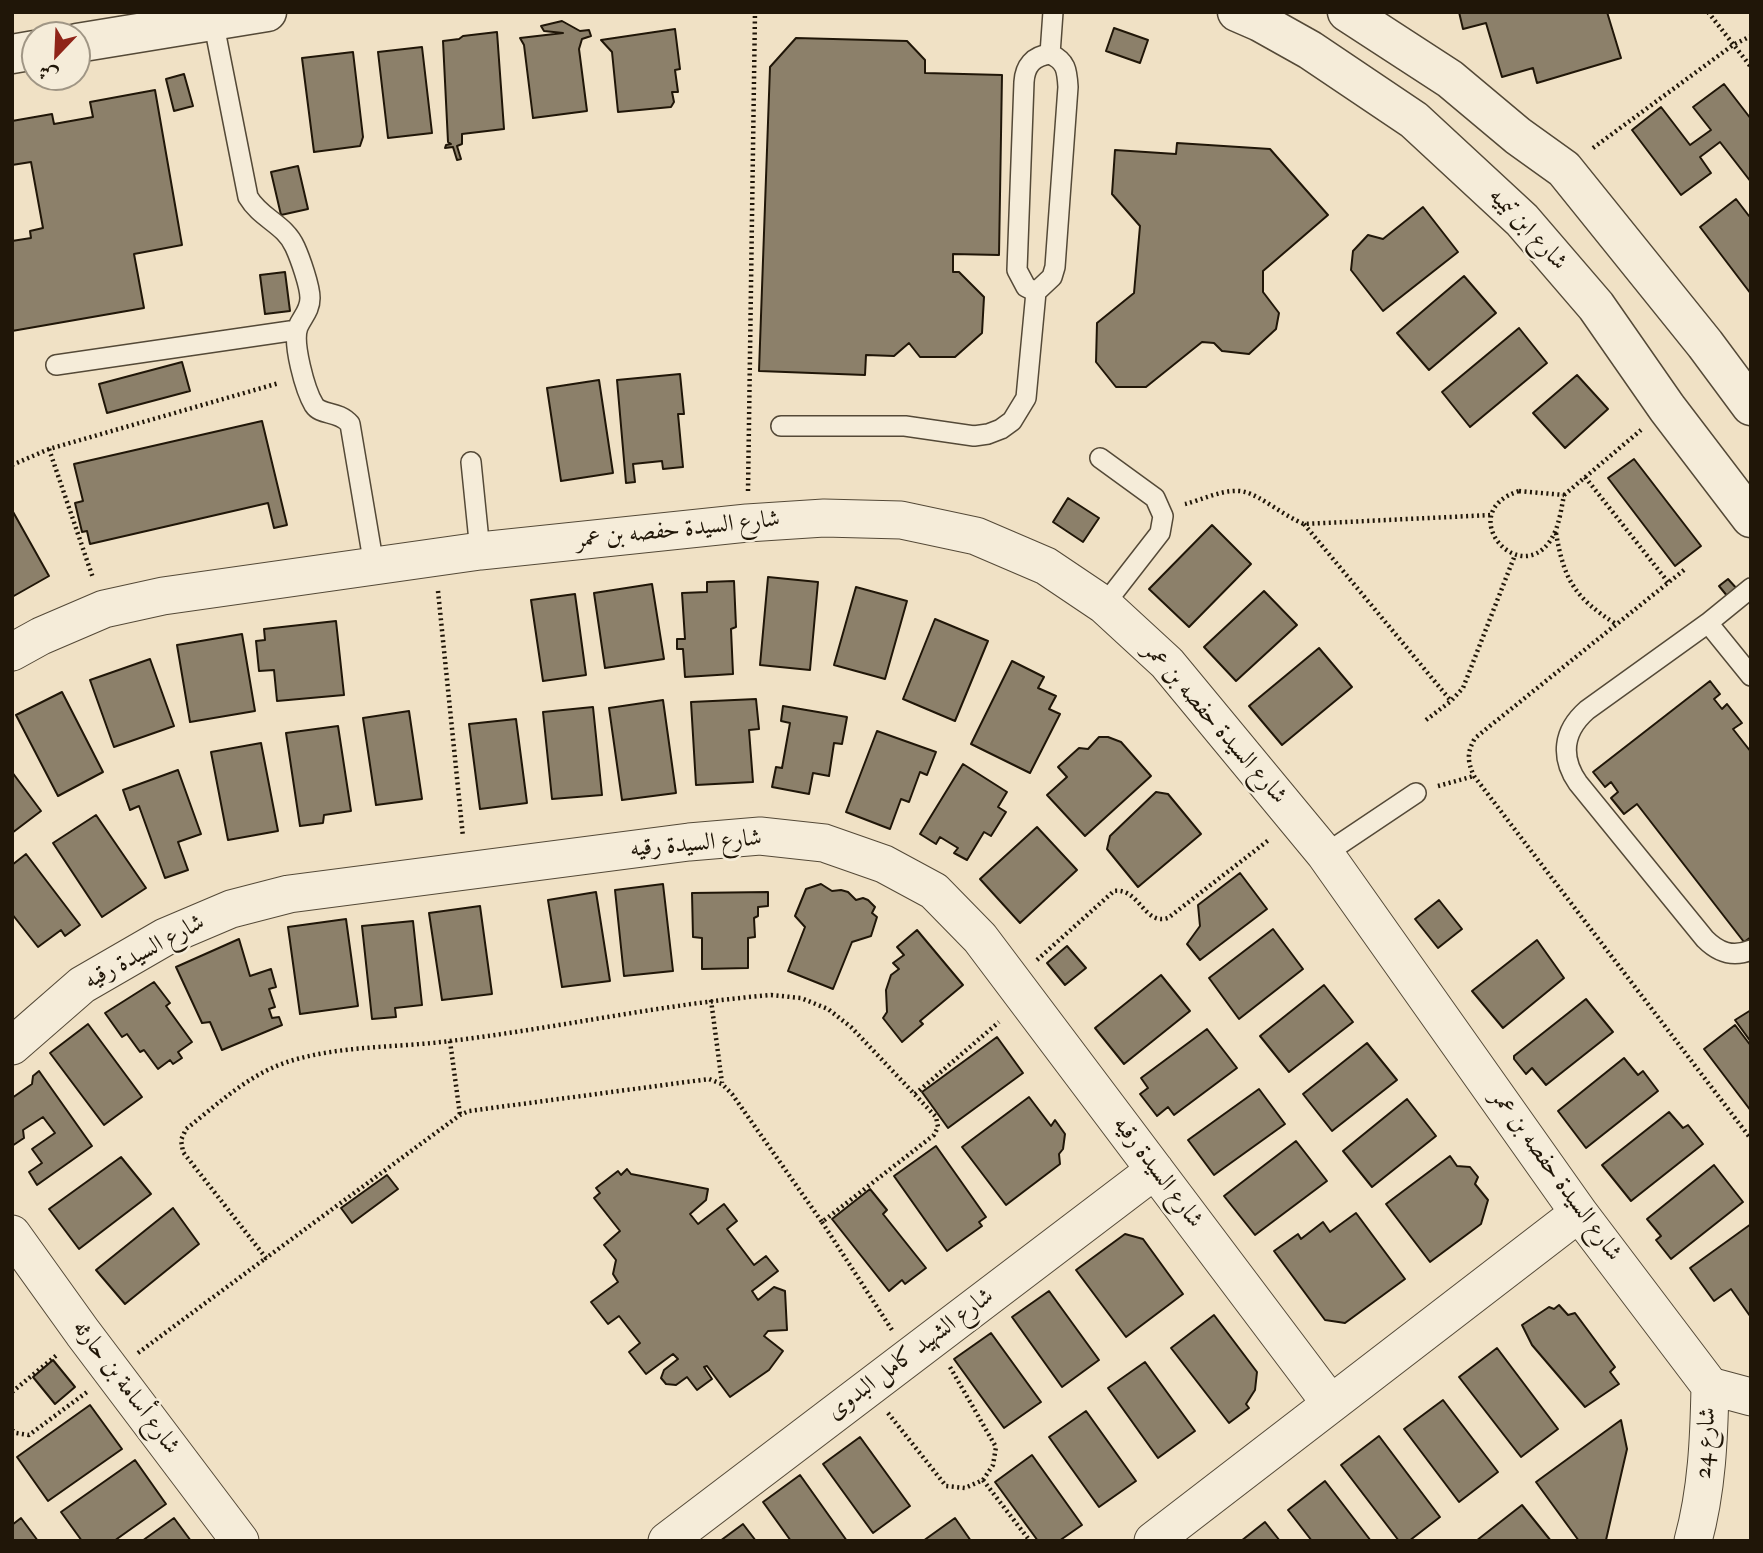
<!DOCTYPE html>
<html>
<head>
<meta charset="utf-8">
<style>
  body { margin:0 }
  #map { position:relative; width:1763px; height:1553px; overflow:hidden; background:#f0e1c5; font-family:"IM FELL Double Pica",Amiri,serif }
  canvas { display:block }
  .frame { position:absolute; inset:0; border:14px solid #201608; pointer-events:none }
  .north { position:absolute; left:21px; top:21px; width:70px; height:70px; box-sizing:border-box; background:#f5ecd9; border:2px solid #a09685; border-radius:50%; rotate:203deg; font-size:19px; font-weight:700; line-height:28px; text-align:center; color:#201608 }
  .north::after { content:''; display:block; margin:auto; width:24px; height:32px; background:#8f2418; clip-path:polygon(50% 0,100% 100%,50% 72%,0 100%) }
</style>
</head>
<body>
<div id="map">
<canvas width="1763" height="1553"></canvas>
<div class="frame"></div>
<div class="north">ش</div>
</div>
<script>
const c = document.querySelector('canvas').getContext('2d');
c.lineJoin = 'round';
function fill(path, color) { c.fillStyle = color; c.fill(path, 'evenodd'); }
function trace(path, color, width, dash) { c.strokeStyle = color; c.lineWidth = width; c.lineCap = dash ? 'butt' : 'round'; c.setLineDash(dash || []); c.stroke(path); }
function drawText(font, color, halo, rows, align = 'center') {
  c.font = font + ' "IM FELL Double Pica",Amiri,serif'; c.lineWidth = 5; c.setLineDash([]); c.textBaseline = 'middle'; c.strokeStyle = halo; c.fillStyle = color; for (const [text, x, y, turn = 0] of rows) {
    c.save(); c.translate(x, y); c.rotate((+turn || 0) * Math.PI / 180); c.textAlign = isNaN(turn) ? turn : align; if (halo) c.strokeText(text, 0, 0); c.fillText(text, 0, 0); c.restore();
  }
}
const building = new Path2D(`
  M1459 12H1607L1621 58 1537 83 1533 68 1502 77 1486 23 1463 29Z
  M562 21 580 31 589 30 591 36 582 39 579 49 587 111 533 118 524 45 520 38 563 33 544 31 541 26Z
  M1114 28 1148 40 1140 63 1106 51Z
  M675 29 680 69 675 70 678 92H672L674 102 671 107 618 112 612 52 601 40Z
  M497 32 504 129 462 134V144L457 146 461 159 457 160 453 147 445 148 446 145 451 144 448 142 443 41 459 39 463 36Z
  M796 38 907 41 925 60V73L1002 75 999 255 953 254V272H959L984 297 982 333 955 357H920L909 343 894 356 866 355 865 375 759 371 770 67Z
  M422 47 432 133 388 138 378 52Z
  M353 52 363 137 360 146 314 152 302 58Z
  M184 74 193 106 174 111 166 79Z
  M1724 84 1751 119V182L1720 142 1700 157 1711 173 1681 195 1632 130 1661 107 1690 145 1711 130 1693 107Z
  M155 90 182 245 134 254 144 308 12 331V241L31 238 30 231 43 228 31 162 12 165V121L52 114 54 124 93 117 90 102Z
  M1177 143 1270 149 1328 215 1263 271V292L1279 313 1276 329 1249 354 1222 351 1214 343 1202 342 1146 387H1116L1096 362 1097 323 1134 293 1140 226 1112 194 1115 150 1176 154Z
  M298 166 308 209 281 215 271 172Z
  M1736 199 1749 216 1751 215V294L1700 227Z
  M1423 207 1458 252 1383 311 1351 270 1353 251 1368 235 1383 239Z
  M285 272 290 311 265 314 260 275Z
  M1464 276 1496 313 1429 370 1397 333Z
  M1519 328 1547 363 1470 427 1442 392Z
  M182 362 190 391 107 413 99 384Z
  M680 374 684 414H678L683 467 663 469 662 461 633 464 635 482 626 483 617 380Z
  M1577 375 1608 409 1565 448 1533 413Z
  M599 380 613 473 561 481 547 388Z
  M262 421 287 525 274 528 268 503 90 544 87 531 82 532 75 503 83 501 74 464Z
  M1634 459 1701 546 1675 566 1608 478Z
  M1068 498 1099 518 1083 542 1053 522Z
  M12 510 49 576 12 597Z
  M1212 525 1251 564 1189 627 1149 589Z
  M768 577 818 582 810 670 760 665Z
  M1728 579 1738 590 1728 597 1719 586Z
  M734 581 736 627 731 629 733 674 685 677 683 649H677V639H685L682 593 707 592V582Z
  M652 584 664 659 605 668 594 593Z
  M856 587 907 601 885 679 834 665Z
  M1264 591 1297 625 1236 681 1204 647Z
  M575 594 586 675 543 681 531 600Z
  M935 619 988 641 955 721 903 699Z
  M336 621 344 695 277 701 274 670 259 671 256 641 265 640 264 629Z
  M242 634 255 711 190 722 177 645Z
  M1319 648 1352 687 1282 745 1249 706Z
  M150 659 174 726 114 747 90 680Z
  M1012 661 1044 677 1038 688 1056 696 1049 709 1060 714 1030 773 971 744Z
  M1710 681 1720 694 1714 699 1722 709 1727 704 1742 723 1733 729 1751 752V937L1744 942 1637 804 1624 814 1611 798 1618 792 1611 782 1605 787 1593 772Z
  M62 692 103 772 58 796 16 715Z
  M756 699 759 729 749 730 753 782 696 785 691 702Z
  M663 700 676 793 622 800 609 708Z
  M783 706 847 717 842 744 834 743 829 776 813 773 809 794 772 787 776 767 782 768 790 723 781 721Z
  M593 707 602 795 552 799 543 712Z
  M409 711 422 799 376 805 363 718Z
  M516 719 527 803 480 809 469 724Z
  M338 726 351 811 324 815 323 823 300 826 286 733Z
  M877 731 936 752 927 775 920 772 909 802 901 799 890 829 846 812Z
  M1099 737H1108L1121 742 1151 776 1085 836 1047 795 1067 777 1058 767 1079 748 1088 749Z
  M261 743 278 831 228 840 211 752Z
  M963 764 1007 792 998 807 1006 812 991 836 984 832 967 860 954 853 958 848 940 837 936 844 920 834Z
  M178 770 201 834 178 842 188 870 165 878 139 806 130 810 123 790Z
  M12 772 41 811 12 833Z
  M1156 792 1168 794 1201 834 1138 887 1107 849 1110 836Z
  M96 815 146 888 102 917 53 843Z
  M1037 827 1077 870 1020 923 980 879Z
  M26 854 80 925 65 936 61 930 38 947 12 914V865Z
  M1240 873 1267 909 1200 960 1187 944 1200 926 1198 905Z
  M663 884 673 971 624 976 615 890Z
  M821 884 832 891 841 890 848 892 856 900 863 898 868 900 875 907 872 913 877 917 871 936 852 942 833 989 788 971 805 927 795 916 806 889Z
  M596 892 610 981 562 987 548 900Z
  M768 892V906L758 907V916L754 918 755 937 748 938V968L702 969V938L693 937 692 893Z
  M1439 900 1462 929 1438 948 1415 919Z
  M480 906 492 994 442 1000 429 913Z
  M346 919 358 1006 300 1014 288 927Z
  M413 921 422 1005 395 1008 396 1017 372 1019 362 926Z
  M1273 929 1303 969 1239 1019 1209 978Z
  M917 930 963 985 920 1021 923 1024 902 1042 883 1018 887 1012 886 990 891 975 899 969 893 963 904 955 897 947Z
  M239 939 250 976 271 969 276 987 269 989 275 1007 269 1009 272 1018 279 1017 282 1025 222 1050 210 1022 202 1023 176 967Z
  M1537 940 1564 978 1503 1028 1472 991Z
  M1067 946 1086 968 1065 985 1047 963Z
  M1161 975 1190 1011 1124 1064 1095 1028Z
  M154 982 170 1003 166 1006 192 1042 178 1052 182 1058 173 1064 170 1060 158 1069 144 1050 140 1052 127 1034 122 1037 105 1013Z
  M1324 985 1353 1022 1289 1072 1260 1036Z
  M1586 999 1613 1032 1546 1085 1532 1068 1526 1074 1514 1059V1056Z
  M1751 1010V1042L1735 1020Z
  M88 1024 142 1097 104 1125 50 1053Z
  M1735 1025 1751 1046V1111L1704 1049Z
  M1207 1029 1237 1068 1174 1115 1168 1107 1157 1116 1140 1094 1148 1088 1141 1078Z
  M997 1037 1023 1073 948 1128 922 1092Z
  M1367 1043 1397 1080 1332 1131 1303 1094Z
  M1624 1058 1638 1075 1643 1071 1658 1091 1586 1148 1558 1111Z
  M39 1071 92 1146 37 1185 29 1172 42 1163 32 1149 55 1133 43 1117 23 1130 24 1138 12 1146V1098L32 1084 33 1076Z
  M1259 1089 1285 1124 1214 1175 1188 1140Z
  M1029 1097 1051 1126 1055 1120 1065 1134 1063 1149 1059 1154 1060 1164 1006 1205 962 1147Z
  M1407 1099 1436 1136 1372 1187 1343 1151Z
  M1669 1112 1683 1128 1688 1125 1703 1144 1631 1201 1602 1165Z
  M1296 1141 1327 1181 1255 1235 1224 1196Z
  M936 1146 986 1217 979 1222 982 1226 947 1251 894 1176Z
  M1450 1156 1457 1166 1470 1167 1478 1177 1475 1184 1488 1200 1481 1224 1430 1262 1386 1204Z
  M121 1157 151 1194 79 1249 49 1209Z
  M1714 1165 1743 1202 1671 1259 1656 1240 1661 1236 1647 1219Z
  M627 1169 631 1174 708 1189 706 1200 690 1214 698 1224 724 1204 737 1221 727 1229 754 1265 766 1256 778 1271 752 1291 758 1300 774 1287 785 1291 787 1330 768 1331 764 1336 783 1351 769 1370 730 1397 707 1366 704 1367 712 1379 697 1390 687 1377 676 1385 666 1384 661 1378 664 1370 678 1359 673 1354 646 1374 629 1352 640 1343 619 1316 608 1324 591 1302 618 1282 613 1274 616 1260 604 1245 620 1231 594 1198 600 1193 596 1188 618 1171 621 1175Z
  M387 1175 398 1189 352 1223 341 1208Z
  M870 1189 887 1210 883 1214 926 1268 905 1284 902 1280 889 1291 832 1219Z
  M173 1208 199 1244 125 1304 96 1270Z
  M1356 1213 1405 1279 1345 1323 1325 1320 1274 1251 1298 1234 1301 1239 1323 1222 1330 1232Z
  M1751 1224V1315L1750 1316 1731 1289 1714 1301 1690 1268Z
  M1125 1234 1143 1239 1183 1294 1126 1337 1076 1270Z
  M1049 1291 1099 1360 1062 1387 1012 1317Z
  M1559 1305 1568 1315 1575 1313 1615 1367 1610 1372 1619 1384 1585 1407 1532 1345 1522 1325 1549 1307 1554 1309Z
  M1214 1315 1257 1372 1255 1390 1246 1404 1249 1408 1229 1423 1171 1348Z
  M991 1333 1041 1402 1004 1428 954 1359Z
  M1497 1348 1558 1429 1521 1457 1459 1377Z
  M53 1360 75 1387 55 1404 33 1377Z
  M1145 1362 1195 1431 1158 1458 1108 1388Z
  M1443 1400 1498 1472 1459 1502 1404 1429Z
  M90 1405 122 1449 48 1501 17 1457Z
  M1086 1411 1136 1481 1099 1507 1049 1437Z
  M1621 1420 1627 1449 1606 1540 1579 1541 1536 1482Z
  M1379 1436 1440 1517 1409 1541H1399L1341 1465Z
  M860 1437 910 1506 873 1533 823 1464Z
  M1032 1455 1082 1525 1059 1541H1038L995 1482Z
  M135 1460 166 1504 114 1541H82L61 1512Z
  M800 1475 847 1541H791L763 1502Z
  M1325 1481 1371 1541H1312L1288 1510Z
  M1522 1505 1551 1541H1476Z
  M21 1518 38 1541H12V1525Z
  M174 1518 191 1541H142Z
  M955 1518 971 1541H923Z
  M1265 1522 1280 1541H1241Z
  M743 1524 756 1541H720Z`);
const path = new Path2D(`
  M1708 12 1751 67
  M1593 148 1733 45 1751 36
  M49 449 93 578
  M12 465 49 449 279 383
  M1585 477 1668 582
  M748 491 755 12
  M1519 491 1564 495C1561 510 1559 528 1550 541 1518 588 1453 512 1519 491Z
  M1564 495 1641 430
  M1185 504C1202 500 1227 487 1245 492 1261 496 1284 516 1304 524L1491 515
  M1304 524 1451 701
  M1556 533C1564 580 1575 598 1616 624
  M1684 570 1475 738C1467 752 1467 761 1474 776L1751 1139
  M438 591 463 837
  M1426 720 1451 701 1463 688 1515 555
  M1438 786 1474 776
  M1037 960 1114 891C1139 887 1144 926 1168 918L1270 839
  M771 995 801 998 828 1009 851 1027 936 1117 938 1127 934 1135 822 1222 732 1094 722 1084 709 1079 469 1111 460 1115 266 1258 183 1152 181 1140 186 1129C218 1104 248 1075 287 1062 340 1045 396 1048 450 1041 558 1028 663 1004 771 995Z
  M711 1000 722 1083
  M450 1041 460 1115
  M915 1094 999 1022
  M822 1222 892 1330
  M138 1353 266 1258
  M12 1392 58 1354
  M888 1413 946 1486 965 1488 983 1480 993 1465 996 1447 950 1367
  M12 1430 16 1433 29 1435 87 1392
  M983 1480 1030 1541`);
const service = new Path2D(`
  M213 20 248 197C261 219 285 224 295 247 300 258 310 286 310 298 310 311 302 317 298 327 292 343 305 390 314 405 321 416 338 410 350 424L374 566
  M1050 54C1066 61 1067 70 1068 87L1055 267 1052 277 1036 292 1026 287 1017 270 1024 82C1025 66 1033 56 1050 54Z
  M1050 54 1053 12
  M56 365 297 330
  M781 426H905L974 436 988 434 1001 429 1012 421 1026 398 1036 292
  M1100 458 1155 498 1163 516 1160 533 1104 605
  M471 462 480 551
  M1708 623 1751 588
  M1751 676 1708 623 1587 710C1563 731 1560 757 1578 783L1705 939C1718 952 1732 958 1751 950
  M1325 854 1416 793`);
const minor = new Path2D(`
  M12 652 41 636 104 609 163 596 480 551 747 523 824 518 901 520 976 536 1046 566 1104 605 1167 663 1325 854 1579 1213 1710 1386
  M12 1046 82 985 165 937 231 909 289 894 689 842 760 836 824 843 884 864 934 891 980 938 1331 1404
  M12 1234 83 1333 240 1541
  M1710 1386 1751 1397
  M667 1541 1155 1170
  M1153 1541 1579 1213
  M1693 1541C1707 1490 1709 1438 1710 1386`);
const tertiary = new Path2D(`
  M1237 12 1260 22 1310 50 1414 120 1522 220 1596 306 1667 408 1751 518
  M1347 12 1450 79 1518 136 1564 169 1705 344 1751 406
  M77 43 267 12
  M12 54 35 50`);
const streetNames = [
  ["شارع ابن تيميه",1527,230,47],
  ["شارع السيدة حفصه بن عمر",678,531,-6],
  ["شارع السيدة حفصه بن عمر",1214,724,49],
  ["شارع السيدة رقيه",696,845,-5],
  ["شارع السيدة رقيه",145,953,-28],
  ["شارع السيدة رقيه",1157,1173,53],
  ["شارع السيدة حفصه بن عمر",1555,1176,54],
  ["شارع الشهيد كامل البدوى",911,1355,-37],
  ["شارع أسامة بن حارثه",125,1388,53],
  ["شارع 24",1707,1443,-86]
];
fill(building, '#8c806a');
trace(building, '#201608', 2);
trace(service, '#544937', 22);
trace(minor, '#544937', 39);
trace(tertiary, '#544937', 41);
trace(path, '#201608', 4.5, [2, 3.5]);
trace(service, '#f5ecd9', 19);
trace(minor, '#f5ecd9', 37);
trace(tertiary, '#f5ecd9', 38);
drawText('24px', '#201608', '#f5ecd9', streetNames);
</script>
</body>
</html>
